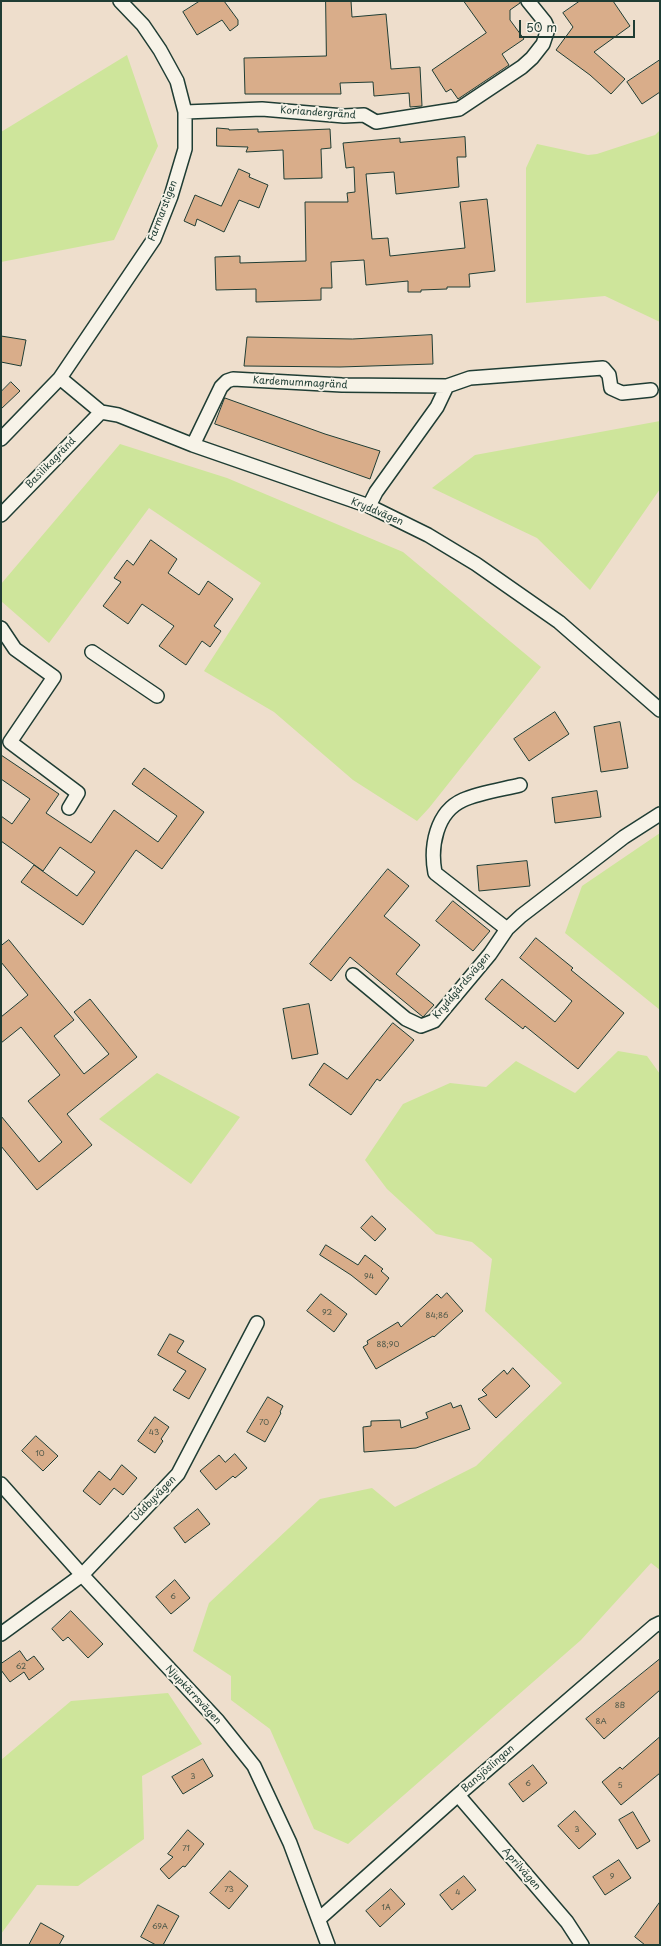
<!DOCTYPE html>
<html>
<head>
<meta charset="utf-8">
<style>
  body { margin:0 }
  #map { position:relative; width:661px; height:1946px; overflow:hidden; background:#eedecc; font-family:"Playpen Sans",sans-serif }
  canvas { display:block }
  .frame { position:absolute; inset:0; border:2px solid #1f3d34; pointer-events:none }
  .scale { position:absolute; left:519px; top:20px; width:116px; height:18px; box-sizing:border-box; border:2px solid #1f3d34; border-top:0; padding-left:5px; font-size:12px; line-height:14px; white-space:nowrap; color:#1f3d34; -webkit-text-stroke:3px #f7f3e8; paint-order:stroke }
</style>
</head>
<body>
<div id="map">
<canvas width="661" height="1946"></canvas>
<div class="frame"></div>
<div class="scale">50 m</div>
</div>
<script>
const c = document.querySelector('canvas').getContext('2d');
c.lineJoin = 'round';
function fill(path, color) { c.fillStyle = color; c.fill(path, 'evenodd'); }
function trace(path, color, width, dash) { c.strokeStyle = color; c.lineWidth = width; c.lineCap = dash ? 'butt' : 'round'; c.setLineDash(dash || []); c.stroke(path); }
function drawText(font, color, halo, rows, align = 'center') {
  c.font = font + ' "Playpen Sans",sans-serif'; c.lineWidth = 4; c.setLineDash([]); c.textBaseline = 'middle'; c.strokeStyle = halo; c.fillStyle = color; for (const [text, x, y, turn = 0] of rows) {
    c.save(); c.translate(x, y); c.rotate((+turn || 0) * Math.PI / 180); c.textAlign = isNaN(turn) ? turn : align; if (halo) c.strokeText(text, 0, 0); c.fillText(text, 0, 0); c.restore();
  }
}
const green = new Path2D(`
  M127 55 158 146 114 240 1 262V132Z
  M660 130V322L605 296 526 303V168L537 144 588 155 597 154 655 135Z
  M660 421V489L590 590 537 538 432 488 475 455Z
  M120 444 227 478 403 552 541 667 429 808 417 821 353 780 274 712 204 671 261 583 149 508 49 643 1 601V584Z
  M660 833V1010L565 933 582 886Z
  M618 1051 647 1056 660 1074V1570L651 1563 581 1640 348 1844 314 1829 270 1729 231 1700V1676L193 1651 209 1603 320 1499 372 1488 395 1507 476 1466 562 1383 485 1311 492 1259 472 1242 436 1234 387 1189 365 1160 403 1104 450 1083 486 1087 516 1061 575 1093Z
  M157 1073 240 1117 191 1184 99 1119Z
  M168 1693 202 1744 142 1776 144 1839 78 1886 37 1885 1 1934V1760L71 1701Z`);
const building = new Path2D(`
  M200 1H224L238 20V25L230 31 222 20 197 35 183 12Z
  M326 1H351L352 17 386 14 391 69 420 67 422 106 410 107 409 93 374 96 373 82 340 83 341 94H245L244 58 326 56Z
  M464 1H520V3L510 10V20L524 39 502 54 509 65 458 99 451 89 446 92 432 70 486 33Z
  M580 1H613L630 26 594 52 625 79 611 94 590 75 556 50 573 27 563 13Z
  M660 60V92L642 104 627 82Z
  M217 128 229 129V130L258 129V132L330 129 331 148 321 149 322 178 284 179 283 150 246 152 248 147 217 146Z
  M465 137 466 157H457L459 187 396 194 394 172 366 174 372 239 388 238 390 256 465 248 460 202 487 199 495 271 469 274 470 287H447V289L421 290V292H408V281L366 285 364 260 331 262 332 288H321V300L256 302V289L216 290 215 257 240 256V263L306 261 305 202H348L347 193 355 192 354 167 346 168 343 143 400 138V142Z
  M239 169 250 174 249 177 268 185 259 208 239 200 224 232 197 219 195 226 184 221 195 195 221 206Z
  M432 335 433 364 340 367 244 366 247 337 352 339Z
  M1 336 26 340 21 366 1 362Z
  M11 382 20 391 1 409V392Z
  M225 398 325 434 380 451 370 479 215 424Z
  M151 540 177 559 168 573 199 595 208 581 233 599 214 626 221 631 210 647 202 641 186 665 159 646 174 626 142 604 128 624 103 606 121 582 114 578 127 560 133 565Z
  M555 712 569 734 529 761 514 739Z
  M620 722 628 768 601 772 594 727Z
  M1 755 59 794 46 813 91 843 114 810 158 842 177 816 132 784 144 768 204 812 162 869 136 850 83 925 21 882 34 865 77 896 95 872 60 847 43 871 1 841V816L12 824 30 799 1 779Z
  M597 791 601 817 555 823 552 798Z
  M527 861 530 886 479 891 477 866Z
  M388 869 409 886 384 916 420 945 396 974 434 1005 423 1017 350 957 331 981 310 964Z
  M453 901 490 931 473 951 436 921Z
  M536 938 573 968 571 970 624 1013 578 1069 525 1026 523 1029 485 999 502 979 555 1022 565 1010 572 1001 520 958Z
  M9 940 74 1020 54 1036 84 1074 109 1054 74 1012 90 999 137 1057 67 1114 92 1145 37 1190 1 1146V1116L39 1162 62 1142 28 1101 60 1075 21 1027 1 1043V1017L28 995 1 962V946Z
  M309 1004 318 1054 292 1059 283 1009Z
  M393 1023 414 1040 380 1081 377 1079 351 1115 309 1085 324 1063 347 1079Z
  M372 1216 386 1229 375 1241 361 1228Z
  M326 1245 358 1265 365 1255 383 1269 381 1271 389 1278 376 1295 351 1275 320 1255Z
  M447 1293 463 1311 434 1337 433 1336 376 1369 363 1347 368 1344 367 1341 398 1322 401 1327 437 1294 441 1298Z
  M321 1294 347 1314 334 1332 307 1311Z
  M170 1334 184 1341 177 1352 206 1369 189 1399 173 1390 186 1371 158 1355Z
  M513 1368 530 1386 496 1418 478 1399 487 1395 482 1390 504 1370 507 1374Z
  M268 1397 283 1406 280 1412 281 1413 265 1442 247 1432Z
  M451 1403 453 1408 461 1405 470 1429 416 1448 364 1452 363 1427 371 1426V1421L400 1420 401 1428 428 1418 426 1413Z
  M155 1417 169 1427 161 1439 163 1441 155 1453 138 1441Z
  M36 1436 58 1456 43 1471 22 1451Z
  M235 1454 247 1468 235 1478 233 1476 216 1490 200 1471 219 1455 225 1462Z
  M122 1465 137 1478 123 1495 114 1488 100 1505 83 1491 99 1471 110 1480Z
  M198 1509 210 1524 185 1543 174 1528Z
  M175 1580 190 1598 171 1614 156 1597Z
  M71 1611 103 1644 88 1658 68 1637 63 1641 52 1629Z
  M20 1651 27 1661 34 1656 44 1669 29 1680 24 1672 10 1682 1 1670V1664Z
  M660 1659V1690L604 1739 586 1719Z
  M660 1737V1773L621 1805 602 1782 620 1767 622 1769Z
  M203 1759 213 1776 183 1794 172 1777Z
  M533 1765 547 1783 523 1802 509 1784Z
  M575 1811 596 1834 579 1849 558 1826Z
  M633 1812 650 1841 637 1849 619 1820Z
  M188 1830 204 1844 185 1867 183 1866 169 1879 160 1869 173 1857 168 1854Z
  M619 1860 631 1878 605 1895 593 1877Z
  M230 1871 248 1886 229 1909 210 1893Z
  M464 1876 476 1890 452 1910 440 1895Z
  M391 1889 405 1904 380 1927 366 1911Z
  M660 1902V1945H645L635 1937Z
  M158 1905 179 1916 163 1945H156L141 1937Z
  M41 1923 64 1936 59 1945H29Z`);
const minor = new Path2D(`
  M185 112 262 109 344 116 364 115 376 122 459 109 522 67 532 58 543 44 548 29 545 22 528 1
  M60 378 101 412 118 415 193 445 369 506 428 535 476 564 559 622 660 710
  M1 439 60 378 154 239 171 196 185 149V112L177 81 160 50 143 25 120 1
  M193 445 221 387 227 381 233 379 342 385 447 386 470 378 603 368 609 375 611 388 622 393 651 390
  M369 506 376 492 437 407 447 386
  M1 515 101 412
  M1 628 15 649 54 677 10 742 78 793 69 808
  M92 652 157 696
  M507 929 435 873C430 847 436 812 463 800 478 793 504 789 520 785
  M353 975 406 1019 421 1026 434 1021 490 954 507 929 521 916 624 837 660 814
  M1 1484 82 1575 218 1721 254 1766 290 1843 328 1945
  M1 1634 82 1575 178 1474 257 1323
  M458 1795 567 1922 582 1945
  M319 1919 458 1795 654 1626 660 1623`);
const numberNames = [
  ["94",369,1277],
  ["92",327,1313],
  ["84;86",437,1316],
  ["88;90",388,1345],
  ["70",264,1423],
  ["43",154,1433],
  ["10",40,1454],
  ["6",173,1597],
  ["62",21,1667],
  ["8B",620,1706],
  ["8A",601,1722],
  ["3",193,1777],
  ["6",528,1784],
  ["5",620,1786],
  ["3",577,1830],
  ["71",186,1849],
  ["9",612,1877],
  ["73",229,1890],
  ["4",458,1893],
  ["1A",386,1908],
  ["69A",160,1927]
];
const streetNames = [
  ["Koriandergränd",318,113,4],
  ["Farmarstigen",163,211,-69],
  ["Kardemummagränd",300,383,3],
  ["Basilikagränd",51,463,-46],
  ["Kryddvägen",377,512,23],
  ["Kryddgårdsvägen",462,986,-50],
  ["Uddbyvägen",154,1499,-46],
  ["Njupkärrsvägen",193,1695,47],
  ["Bansjöslingan",488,1769,-41],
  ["Aprilvägen",521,1869,49]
];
fill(green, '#cee59b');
fill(building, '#d9ad8a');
trace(building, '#1f3d34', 1);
trace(minor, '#1f3d34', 16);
trace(minor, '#f7f3e8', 13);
drawText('8px', '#4e594a', null, numberNames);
drawText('10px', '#1f3d34', '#f7f3e8', streetNames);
</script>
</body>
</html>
